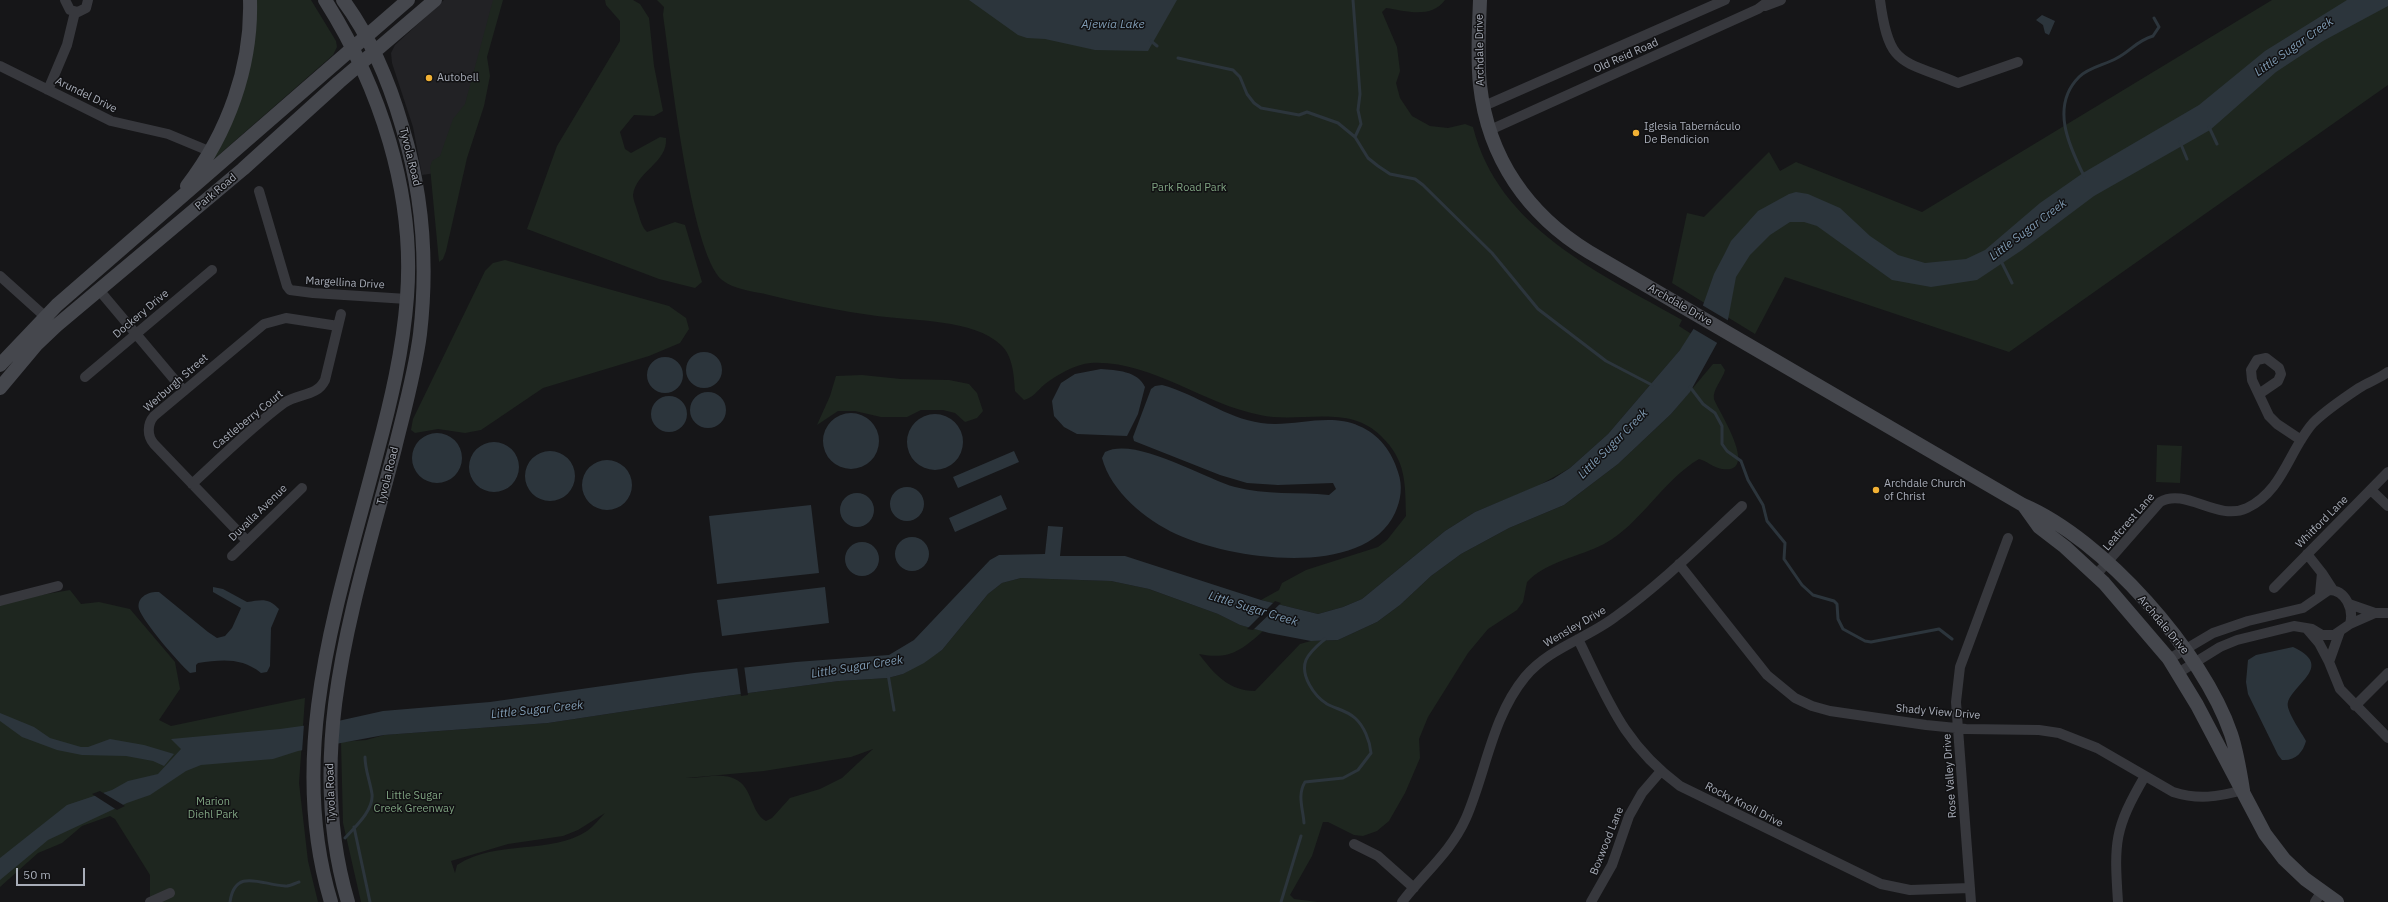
<!DOCTYPE html>
<html>
<head>
<meta charset="utf-8">
<style>
  body { margin:0 }
  #map { position:relative; width:2388px; height:902px; overflow:hidden; background:#161618; font-family:"IBM Plex Sans",sans-serif }
  canvas { display:block }
  .scale { position:absolute; left:16px; top:868px; width:69px; height:18px; box-sizing:border-box; border:2px solid #a8adb8; border-top:0; padding-left:5px; font-size:12px; line-height:14px; white-space:nowrap; color:#a8adb8; -webkit-text-stroke:3px #111113; paint-order:stroke }
</style>
</head>
<body>
<div id="map">
<canvas width="2388" height="902"></canvas>
<div class="scale">50 m</div>
</div>
<script>
const c = document.querySelector('canvas').getContext('2d');
c.lineJoin = 'round';
function fill(path, color) { c.fillStyle = color; c.fill(path, 'evenodd'); }
function trace(path, color, width, dash) { c.strokeStyle = color; c.lineWidth = width; c.lineCap = dash ? 'butt' : 'round'; c.setLineDash(dash || []); c.stroke(path); }
function drawText(font, color, halo, rows, align = 'center') {
  c.font = font + ' "IBM Plex Sans",sans-serif'; c.lineWidth = 3; c.setLineDash([]); c.textBaseline = 'middle'; c.strokeStyle = halo; c.fillStyle = color; for (const [text, x, y, turn = 0] of rows) {
    c.save(); c.translate(x, y); c.rotate((+turn || 0) * Math.PI / 180); c.textAlign = isNaN(turn) ? turn : align; if (halo) c.strokeText(text, 0, 0); c.fillText(text, 0, 0); c.restore();
  }
}
const built = new Path2D(`
  M444 0H501L443 172 422 175 413 127 392 63 391 53 395 45Z`);
const green = new Path2D(`
  M256 0H311L336 41 337 47 333 55 213 160Z
  M493 0H503L487 57 490 76 484 106 467 158 446 251 443 259 439 262 430 167 432 161 440 156 453 119 465 104Z
  M605 0H633L640 4 649 18 654 66 663 111 654 116 634 115 620 132 625 149 631 153 660 137 666 138C668 163 636 171 633 195 633 199 636 206 637 210 640 218 641 226 647 232L675 222 685 225 702 282 695 288 659 279 527 229 557 146 620 41V21L606 5Z
  M657 0H1445C1431 19 1406 11 1386 8L1382 12 1397 47 1400 71 1396 83 1400 98 1412 116 1430 126 1448 128 1465 124 1473 127C1498 228 1600 273 1682 320L1679 326 1693 335 1608 434 1570 468 1536 487 1475 512 1445 531 1362 599 1343 607 1318 614 1261 600 1279 590 1282 583 1306 570 1378 547 1387 540 1406 516C1405 484 1407 461 1381 436 1348 403 1300 424 1260 415 1202 404 1151 360 1091 363 1075 364 1057 375 1045 384 1037 391 1034 397 1024 400L1015 391C1014 376 1013 356 1001 345 974 319 913 321 877 316 841 311 805 304 769 295 754 291 734 290 722 280 690 253 670 62 663 15L664 7Z
  M2272 0H2388V85L2009 352 1785 277 1755 334 1672 283 1687 213 1704 217 1769 152 1780 171 1796 162 1922 212Z
  M505 260 669 306 686 318 689 329 680 343 649 356 543 388 481 430 465 433 438 429 415 433 411 430 413 419 485 271 493 263Z
  M1713 364H1721L1725 370C1723 379 1712 390 1714 399 1716 407 1762 475 1722 469 1714 468 1707 461 1699 459 1662 481 1641 524 1604 544 1579 557 1547 561 1527 582L1523 602 1517 610 1488 629 1468 653 1428 717 1419 739 1420 758 1405 793 1389 821 1377 831 1363 836 1354 835 1328 822H1323L1312 856 1290 895 1294 899 1318 902H361L343 823 341 742 366 740 384 735 548 723 726 696 839 681 888 678 903 674 942 650 988 594 1002 583 1021 578 1111 581 1149 589 1218 614 1240 625 1263 631C1241 651 1229 660 1199 654 1214 674 1229 691 1255 691L1300 644 1311 641 1338 640 1377 622 1400 605 1431 576 1461 554 1509 528 1564 505 1618 464 1671 414ZM873 749 842 778 820 789 790 798 772 818 766 821C750 812 753 787 735 779 722 772 700 779 686 778L764 771 851 757ZM605 813C599 819 594 826 587 831 551 855 497 839 457 865L455 873 451 861 508 844 563 836 578 830Z
  M862 375 901 379 949 380 969 384 977 393 983 411 977 418 965 422 955 413 943 410H921L907 417H881L855 411H838L817 425 830 396 836 376Z
  M2157 445 2182 446 2180 483 2156 482Z
  M70 590 81 604 99 602 130 609 175 662 180 689 159 720 171 726 305 698 299 783 308 861 318 902H150V875L115 819 110 816 82 826 62 843 38 853 0 887V602Z`);
const water = new Path2D(`
  M969 0H1177L1148 51 1095 50 1045 39 1027 38 1018 35Z
  M2347 0H2388V6L2323 41 2276 72 2210 130 2094 196 2022 250 1977 280 1931 287 1892 280 1817 226 1804 222H1790L1770 235 1750 255 1736 277 1727 325 1690 392 1671 414 1618 464 1564 505 1509 528 1461 554 1431 576 1400 605 1377 622 1338 640 1311 641 1269 633 1240 625 1218 614 1149 589 1111 581 1021 578 1002 583 988 594 942 650 924 663 903 674 888 678 839 681 726 696 548 723 384 735 298 751 273 759 201 765 186 771 150 795 127 803 48 840 0 880V858L67 805 112 790 128 781 158 774 181 749 171 739 280 729 338 721 383 711 490 702 694 673 796 662 889 655 914 640 990 560 999 555 1045 554 1048 526 1063 527 1060 556H1125L1261 600 1318 614 1343 607 1362 599 1445 531 1475 512 1553 479 1570 468 1608 434 1680 350 1696 325 1714 274 1724 255 1731 241 1758 211 1789 194 1796 192 1808 194 1840 208 1870 236 1898 255 1925 263 1966 259 1985 250 2040 203 2083 173 2199 105 2265 51Z
  M2042 15 2055 21 2049 35 2045 33 2043 25 2036 20Z
  M686 370a18 18 0 1 1 36 0a18 18 0 1 1-36 0Z
  M647 375a18 18 0 1 1 36 0a18 18 0 1 1-36 0Z
  M1101 369C1116 370 1138 371 1145 387L1138 414 1127 436 1077 434 1064 427 1054 416 1052 401 1061 383 1075 374Z
  M1162 385C1196 394 1226 418 1261 423 1293 428 1328 412 1359 426 1379 434 1392 452 1398 472 1403 486 1401 500 1395 513 1364 580 1229 559 1176 534 1146 520 1111 492 1102 458L1105 452C1135 436 1203 478 1235 487 1265 495 1298 492 1329 495L1336 489 1333 483 1278 485 1247 483 1220 475 1134 441 1133 437 1151 389 1155 386Z
  M690 410a18 18 0 1 1 36 0a18 18 0 1 1-36 0Z
  M651 414a18 18 0 1 1 36 0a18 18 0 1 1-36 0Z
  M823 441a28 28 0 1 1 56 0a28 28 0 1 1-56 0Z
  M907 442a28 28 0 1 1 56 0a28 28 0 1 1-56 0Z
  M412 458a25 25 0 1 1 50 0a25 25 0 1 1-50 0Z
  M469 467a25 25 0 1 1 50 0a25 25 0 1 1-50 0Z
  M1014 451 1019 462 958 488 953 477Z
  M525 476a25 25 0 1 1 50 0a25 25 0 1 1-50 0Z
  M582 485a25 25 0 1 1 50 0a25 25 0 1 1-50 0Z
  M890 504a17 17 0 1 1 34 0a17 17 0 1 1-34 0Z
  M840 510a17 17 0 1 1 34 0a17 17 0 1 1-34 0Z
  M1001 495 1007 509 955 532 949 518Z
  M811 505 819 573 717 584 709 516Z
  M895 554a17 17 0 1 1 34 0a17 17 0 1 1-34 0Z
  M845 559a17 17 0 1 1 34 0a17 17 0 1 1-34 0Z
  M213 587 223 589 247 602C261 600 268 597 279 609L271 628 270 666 267 672 261 673C241 657 221 660 198 663L196 665V672L190 673C178 662 144 623 139 609 136 597 149 591 159 592L208 632 217 638 225 636 232 628 241 608 213 592Z
  M825 587 829 623 722 636 717 600Z
  M2293 647C2334 666 2295 682 2288 702 2285 710 2302 733 2306 741 2303 752 2296 761 2282 760L2278 755 2248 694 2246 682 2248 660 2256 655Z
  M0 713 34 727 50 738 81 747H88L110 739 144 745 174 754 164 766 153 761 126 756 82 755 57 750 22 737 0 721Z`);
const pier = new Path2D(`
  M1702 305 1729 321 1719 344 1692 328Z
  M1275 601 1281 603 1253 630 1247 629Z
  M744 665 748 695 741 696 737 666Z
  M337 719 338 744 302 752 304 724Z
  M100 791 125 806 117 810 92 794Z`);
const stream = new Path2D(`
  M1353 0 1360 94 1358 110 1361 124 1355 137
  M1151 41 1157 46
  M1178 58 1233 70 1240 77 1247 94 1254 103 1261 108 1299 115 1307 112 1338 123 1355 137 1368 158 1378 166 1390 174 1415 179 1423 185 1492 253 1538 309 1606 361 1652 385
  M2209 127 2217 144
  M2180 142 2187 159
  M2084 176C2069 146 2050 106 2079 77 2089 67 2105 65 2117 58 2131 51 2136 41 2153 36L2159 27 2154 18
  M2001 261 2012 283
  M1690 387 1703 404 1715 413 1722 426V444L1727 451 1741 461 1748 480 1763 505 1767 521 1785 543 1784 559 1802 585 1813 595 1834 601 1837 604 1838 619 1843 629 1865 641 1871 642 1939 629 1952 639
  M888 674 894 710
  M1304 823C1303 809 1297 795 1305 782L1343 778 1358 770 1371 753C1370 741 1364 726 1355 718 1346 710 1336 709 1327 704 1314 696 1300 675 1306 660 1310 651 1318 645 1325 639
  M354 827 370 902
  M345 838C355 827 374 810 372 794 370 781 365 770 365 757
  M230 902C235 867 262 885 285 886 289 887 295 883 299 882
  M1281 902 1301 836`);
const street = new Path2D(`
  M65 0 70 10 78 12 86 8 88 0
  M1880 0C1889 68 1901 59 1958 83L2018 62
  M1765 6 1781 0
  M0 66 111 121 168 134 209 151
  M48 90 67 45 75 12
  M1484 106 1725 0
  M1490 130 1758 9 1770 0
  M259 191 287 286 290 290 313 293 407 299
  M0 276 50 321
  M99 290 184 391
  M85 377 212 270
  M2259 394 2278 381 2281 374 2279 368 2266 358 2257 360 2251 370 2252 380 2269 416 2277 424 2301 440
  M192 484C220 458 254 425 284 403 298 393 317 397 325 380L341 314
  M2371 490 2388 506
  M247 541 154 444C147 436 147 424 154 416L264 324 286 318 338 326
  M2307 554 2322 573
  M232 556 302 488
  M1679 564 1767 675 1795 698 1812 706 1830 711 1926 725 1966 729 2039 730 2059 733 2097 748 2173 792C2198 800 2218 797 2243 790
  M2096 575 2160 502C2186 487 2217 522 2247 508 2283 491 2289 450 2313 423 2326 410 2344 398 2359 388 2368 382 2379 379 2388 372
  M2274 588 2388 472
  M2320 594 2322 573 2333 590
  M0 601 58 586
  M2349 604 2375 613 2350 624
  M2375 613H2388
  M2307 629 2319 643 2329 662 2340 631
  M1578 639C1608 700 1623 744 1680 786L1881 884 1910 890 1970 888
  M2169 659 2213 633 2248 621 2303 608 2329 590C2346 590 2354 610 2350 624L2334 635H2322L2312 629 2294 626 2237 640 2220 647 2178 673
  M2329 662 2340 689 2388 738
  M2355 706 2388 673
  M1354 844 1378 856 1414 888
  M150 902 170 893
  M1402 902C1424 873 1451 852 1466 818 1486 772 1492 717 1525 677 1549 648 1586 639 1615 617 1661 584 1701 544 1742 506
  M1591 902 1612 865 1629 816 1642 793 1661 771
  M1971 902 1956 702 1960 667 2008 538
  M2118 902C2114 842 2114 829 2145 776
  M2315 902 2322 891`);
const secondary = new Path2D(`
  M325 0C380 87 415 193 407 297 403 350 391 401 377 453 339 600 285 750 331 902
  M343 0C371 38 389 81 402 126 423 194 428 264 420 334 415 373 404 411 395 448 356 598 302 747 348 902
  M1480 0C1479 28 1477 58 1480 85 1488 158 1528 215 1589 252L2023 505C2103 539 2203 652 2231 734 2237 752 2240 771 2243 790
  M187 186C228 133 252 66 250 0
  M0 365 57 305 408 0
  M0 388 36 345 56 326 243 169 339 82 435 0
  M2024 506 2039 527 2065 547 2104 583 2169 659 2197 705 2265 834 2284 859 2305 879 2337 902`);
const markers = [
  [429,78,4,"#f2b134"],
  [1636,133,4,"#f2b134"],
  [1876,490,4,"#f2b134"]
];
const streetNames = [
  ["Archdale Drive",1480,50,-91],
  ["Old Reid Road",1626,56,-24],
  ["Arundel Drive",86,95,26],
  ["Tyvola Road",410,157,76],
  ["Park Road",216,192,-40],
  ["Margellina Drive",345,283,3],
  ["Archdale Drive",1680,305,30],
  ["Dockery Drive",141,314,-40],
  ["Werburgh Street",176,383,-41],
  ["Castleberry Court",248,420,-39],
  ["Tyvola Road",388,476,-76],
  ["Duvalla Avenue",258,513,-44],
  ["Leafcrest Lane",2129,522,-49],
  ["Whitford Lane",2322,522,-45],
  ["Archdale Drive",2163,625,50],
  ["Wensley Drive",1575,627,-30],
  ["Shady View Drive",1938,712,5],
  ["Rose Valley Drive",1950,776,-94],
  ["Tyvola Road",331,793,-92],
  ["Rocky Knoll Drive",1744,805,27],
  ["Boxwood Lane",1607,841,-68]
];
const poiNames = [
  ["Autobell",437,78],
  ["Iglesia Tabernáculo",1644,127],
  ["De Bendicion",1644,140],
  ["Archdale Church",1884,484],
  ["of Christ",1884,497]
];
const parkNames = [
  ["Park Road Park",1189,188],
  ["Little Sugar",414,796],
  ["Creek Greenway",414,809],
  ["Marion",213,802],
  ["Diehl Park",213,815]
];
const waterNames = [
  ["Ajewia Lake",1113,25],
  ["Little Sugar Creek",2294,47,-35],
  ["Little Sugar Creek",2028,230,-37],
  ["Little Sugar Creek",1613,444,-45],
  ["Little Sugar Creek",1253,609,17],
  ["Little Sugar Creek",857,667,-9],
  ["Little Sugar Creek",537,710,-6]
];
fill(built, '#222225');
fill(green, '#1e261f');
fill(water, '#2c353c');
fill(pier, '#161618');
trace(stream, '#2c353c', 3);
trace(street, '#37383d', 10);
trace(secondary, '#45474d', 14);
for (const [x, y, r, color] of markers) { const dot = new Path2D(); dot.arc(x, y, r, 0, 2 * Math.PI); c.fillStyle = color; c.fill(dot); trace(dot, '#111113', 1.5); }
drawText('11px', '#a8adb8', '#111113', streetNames);
drawText('11px', '#a8adb8', '#111113', poiNames, 'left');
drawText('11px', '#7fa381', '#111113', parkNames);
drawText('italic 12px', '#7f9bb3', '#111113', waterNames);
</script>
</body>
</html>
